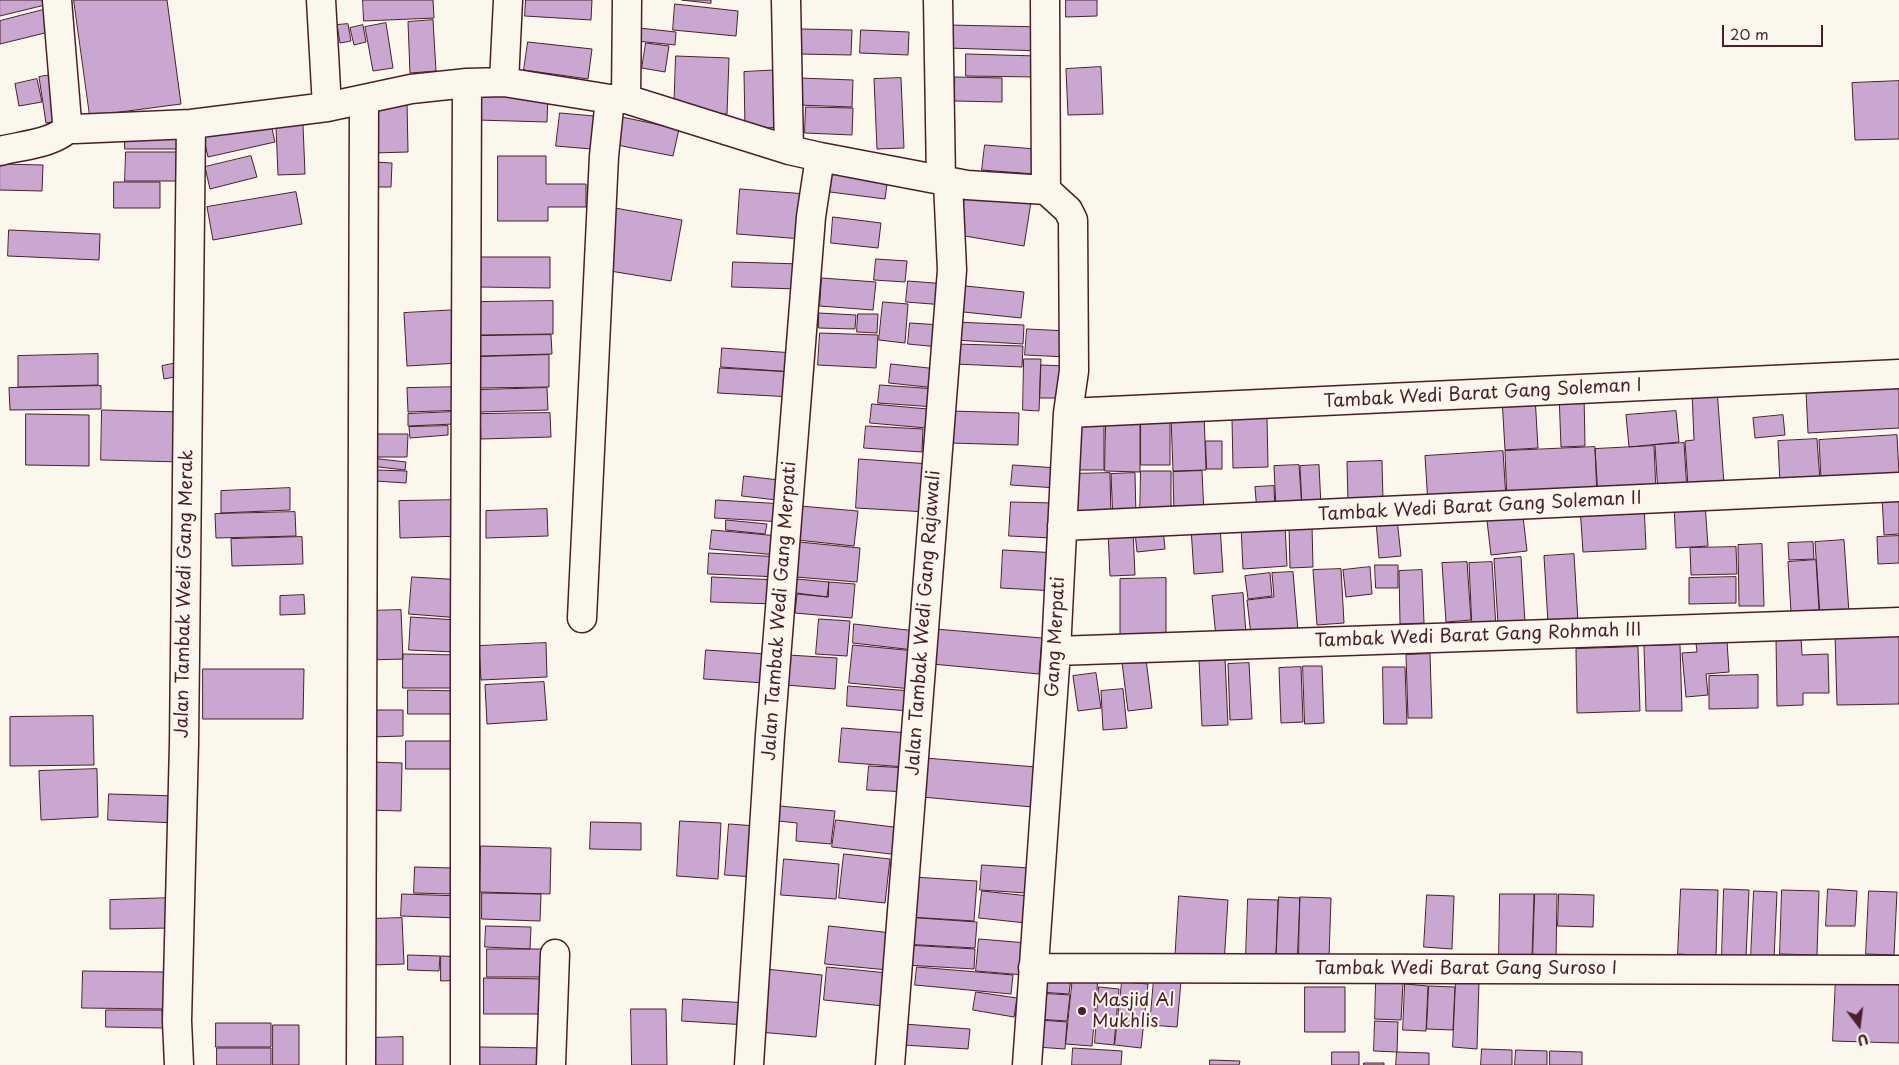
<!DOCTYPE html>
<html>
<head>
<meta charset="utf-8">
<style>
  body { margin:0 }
  #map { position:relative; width:1899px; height:1065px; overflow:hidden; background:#fbf7ec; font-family:"Playpen Sans",sans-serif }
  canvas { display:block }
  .north { position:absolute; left:1834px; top:1000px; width:50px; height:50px; -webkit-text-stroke:4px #fbf7ec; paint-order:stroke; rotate:165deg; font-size:14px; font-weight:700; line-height:20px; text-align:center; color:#4a1f2b }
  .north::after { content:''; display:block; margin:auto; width:18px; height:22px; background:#4a1f2b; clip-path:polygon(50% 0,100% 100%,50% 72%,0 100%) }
  .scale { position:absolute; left:1722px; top:25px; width:101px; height:22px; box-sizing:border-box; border:2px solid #4a1f2b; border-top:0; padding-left:6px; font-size:15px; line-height:18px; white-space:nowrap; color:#4a1f2b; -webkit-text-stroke:4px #fbf7ec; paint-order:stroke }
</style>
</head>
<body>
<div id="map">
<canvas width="1899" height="1065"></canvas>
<div class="north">U</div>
<div class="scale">20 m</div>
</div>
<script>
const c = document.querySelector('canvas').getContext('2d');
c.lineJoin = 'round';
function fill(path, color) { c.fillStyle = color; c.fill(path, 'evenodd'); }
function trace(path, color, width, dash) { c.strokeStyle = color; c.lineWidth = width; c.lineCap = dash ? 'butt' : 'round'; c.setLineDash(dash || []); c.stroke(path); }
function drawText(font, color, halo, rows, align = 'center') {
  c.font = font + ' "Playpen Sans",sans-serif'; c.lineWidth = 4; c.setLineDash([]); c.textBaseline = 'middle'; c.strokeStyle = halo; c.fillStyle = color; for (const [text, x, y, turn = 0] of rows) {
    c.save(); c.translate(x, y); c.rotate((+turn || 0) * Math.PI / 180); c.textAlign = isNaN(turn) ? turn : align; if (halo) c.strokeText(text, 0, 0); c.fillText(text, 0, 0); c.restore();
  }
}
const building = new Path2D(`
  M0 0H48L49 4 0 16Z
  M74 0H167L181 104 90 116Z
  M363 0H433L434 18 364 21Z
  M526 0H592L591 20 525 16Z
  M682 0H711V3Z
  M1066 0H1097V16L1066 17Z
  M675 4 738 11 736 36 673 30Z
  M51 8 57 30 0 44V21Z
  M433 20 436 71 410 73 408 22Z
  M386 23 393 68 373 71 365 27Z
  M348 24 351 41 340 43 337 25Z
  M363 25 366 42 354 45 350 28Z
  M948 25 1044 27 1043 51 947 48Z
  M639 28 676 32 675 45 637 41Z
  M800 29 852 30 851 55 799 54Z
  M861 30 909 32 908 55 860 53Z
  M528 42 592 49 588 79 524 70Z
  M646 43 669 46 665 72 642 68Z
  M966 54 1037 56V77L966 76Z
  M676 56 729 58 727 114H674Z
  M1101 67 1103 114 1068 115 1066 69Z
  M781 70 783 127 745 129 744 72Z
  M58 74 65 120 46 123 39 77Z
  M955 77 1002 78V102L955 101Z
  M800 78 853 80 852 107 799 105Z
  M901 78 904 148 877 149 874 79Z
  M37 79 42 102 19 106 15 84Z
  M1899 81V139L1855 140 1852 83Z
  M478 91 548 93 547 122 477 120Z
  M372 102H407L408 152 373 153Z
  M806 107 853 108 852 135 805 133Z
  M560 113 594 116 591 149 556 146Z
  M269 115 275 142 208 157 202 130Z
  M622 117 679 129 673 156 617 145Z
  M303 125 305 174 278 175 276 126Z
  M125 133 179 134V149H125Z
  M985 145 1036 149 1034 174 982 170Z
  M126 152H179V181H125Z
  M251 156 257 177 210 189 205 167Z
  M498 156H546V184H586V207H548V221H498Z
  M374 162 392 163 391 187H374Z
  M0 164 43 165 42 191 0 190Z
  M832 170 888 176 885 199 830 192Z
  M114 182H160V208H114Z
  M740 189 807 194 803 239 737 234Z
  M960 191 1031 202 1024 246 953 234Z
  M296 192 302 224 213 240 207 207Z
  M615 208 682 220 671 281 604 270Z
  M833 217 881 223 878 248 831 243Z
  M9 230 100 234 99 260 8 256Z
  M479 257H550V288L479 287Z
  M876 259 907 261 905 282 874 280Z
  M733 262 801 264 799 289 732 287Z
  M822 278 876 282 873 310 820 306Z
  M908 281 947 284 945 305 906 302Z
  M956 285 1024 292 1021 318 954 311Z
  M553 301V334L479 335V302Z
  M883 302 908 304 905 343 879 340Z
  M458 310 460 363 407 366 404 313Z
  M819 313 856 315 855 329 819 328Z
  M858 314H878L877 333 857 332Z
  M955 322 1024 325 1023 344 954 340Z
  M910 323 941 325 939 347 908 344Z
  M1027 329 1068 331 1067 357 1025 355Z
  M820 333 878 335 876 368 818 365Z
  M551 335 552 354 479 356V336Z
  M956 344 1023 346 1022 367 955 364Z
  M722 348 794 353 793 372 721 367Z
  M98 354V385L18 387V356Z
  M549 355V387L479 388 478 357Z
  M1024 359H1041L1039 411 1023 410Z
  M177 363 180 376 164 379 162 366Z
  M891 364 938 369 936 388 889 383Z
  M1041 365 1068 366 1067 398H1040Z
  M720 368 793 372 792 397 718 393Z
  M880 385 936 389 935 407 878 403Z
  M1899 385V428L1808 433 1806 391Z
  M101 386V409L10 410 9 388Z
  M465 387V410L408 412 407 388Z
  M547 388 548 410 480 412 479 390Z
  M1717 389 1724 484 1688 486 1685 441 1694 440 1692 391Z
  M1584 393 1585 446 1561 447 1559 394Z
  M1535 396 1538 448 1505 450 1502 398Z
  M872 404 928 409 926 428 870 423Z
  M102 410 184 412 183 462 101 460Z
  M951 411 1019 413 1018 445 951 443Z
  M1676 411 1679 442 1629 447 1626 415Z
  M453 412 454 424 408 426V414Z
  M550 413 551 437 481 439 480 414Z
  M26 414 89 415V466L26 465Z
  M1204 414 1206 470 1173 471 1171 416Z
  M1783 415 1785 435 1755 438 1753 418Z
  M1141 418H1170V465H1141Z
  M1267 418 1268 467 1233 468 1232 419Z
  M1071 422 1104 423V470H1070Z
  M1106 423 1140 424V472L1105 471Z
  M448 426V435L410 438 409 427Z
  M866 426 923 429 922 452 864 448Z
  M375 434H408L407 457H375Z
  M1897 435 1899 474 1821 478 1819 440Z
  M1817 439 1820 481 1780 484 1778 441Z
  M1206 441H1222V469H1207Z
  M1684 443 1687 491 1658 493 1655 445Z
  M1654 446 1656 492 1598 496 1595 449Z
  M1595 447 1597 496 1507 501 1505 451Z
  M1503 451 1506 499 1428 504 1425 456Z
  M371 458 406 462 405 470 370 466Z
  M859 459 930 464 927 512 856 508Z
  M1382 461 1383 500 1348 502 1347 462Z
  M1013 465 1058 468 1057 488 1011 485Z
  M1299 465 1302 508 1276 509 1274 466Z
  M1319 465 1321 506 1302 507 1300 466Z
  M375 470 407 471 406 483 375 481Z
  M1141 471H1171V518H1140Z
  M1202 471 1204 514 1174 515 1173 472Z
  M1110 473 1111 519 1071 520 1070 474Z
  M1135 473 1136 519 1113 520 1111 474Z
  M744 476 788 481 785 501 742 496Z
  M1274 486 1275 510 1257 512 1255 487Z
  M290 488V510L221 513V491Z
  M1899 495V534L1884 535 1882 496Z
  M462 500 463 536 400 538 399 501Z
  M716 500 785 504 783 522 715 518Z
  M1011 502 1054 503 1052 538 1009 536Z
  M1644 503 1646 549 1583 552 1580 507Z
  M1705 503 1708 546 1676 548 1674 505Z
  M800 506 858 511 854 546 797 540Z
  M1522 508 1527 551 1491 555 1486 512Z
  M547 509 548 536 486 538V511Z
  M295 512 296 536 216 538 215 514Z
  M1397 519 1401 556 1379 558 1376 521Z
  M726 520 767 524 765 534 726 530Z
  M1285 523 1287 566 1243 569 1241 526Z
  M1312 525 1313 567 1290 568 1289 526Z
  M1220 526 1223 572 1194 574 1191 528Z
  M1163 529 1165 549 1137 552 1135 532Z
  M712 530 779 536 777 555 710 549Z
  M1133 530 1135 575 1110 576 1108 531Z
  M1899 536V563L1878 564 1877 537Z
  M302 537 303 564 232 566 231 539Z
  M1844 540 1849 613 1820 615 1815 542Z
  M799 542 860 548 857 582 796 577Z
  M1813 542 1814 559 1789 560 1788 543Z
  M1762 544 1764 606H1739L1738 545Z
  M1736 547 1737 574 1691 575 1690 548Z
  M1003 550 1058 553 1056 591 1001 588Z
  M709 553 781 557 780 577 708 574Z
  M1574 554 1578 622 1548 623 1544 556Z
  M1521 557 1525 623 1498 624 1494 559Z
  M1816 560 1819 610 1791 612 1788 562Z
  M1467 562 1471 620 1446 622 1442 563Z
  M1492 562 1496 628 1472 629 1469 563Z
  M1375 565H1398V588H1376Z
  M1370 567 1372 594 1346 597 1343 570Z
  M1341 569 1344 623 1317 625 1313 570Z
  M1422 570 1424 623 1400 624 1399 571Z
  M1293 572 1298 631 1251 635 1247 600 1274 597 1272 573Z
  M1270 573 1272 596 1248 599 1245 576Z
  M412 577 464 580 461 618 409 614Z
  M712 577 777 580 776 604 711 602Z
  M1736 577V603L1689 604V578Z
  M1166 578V639H1120V579Z
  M797 579 829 582 827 597 796 593Z
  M829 582 855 584 852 618 795 613 797 594 828 597Z
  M1243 593 1246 634 1216 637 1212 596Z
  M304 595 305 614 280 615V596Z
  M401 610 403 659 368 660 367 611Z
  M411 617 457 620 455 652 409 650Z
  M819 619 850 621 847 656 816 654Z
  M854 624 916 631 914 650 853 643Z
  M935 629 1042 638 1039 674 932 664Z
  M1899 631V704L1837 705 1835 633Z
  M1801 636 1802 655 1828 654 1829 693H1803V705L1777 706 1776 637Z
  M1727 641 1729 672 1706 674 1708 695 1686 697 1682 653 1697 652 1696 643Z
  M546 643 547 677 481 680 479 646Z
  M853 645 915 651 912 689 849 683Z
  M1680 645 1682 711H1646L1644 646Z
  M1638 647 1640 711 1577 713 1576 649Z
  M706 650 767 654 765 683 704 679Z
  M403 654 459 655 458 688H403Z
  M1430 654 1432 718H1408L1406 655Z
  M788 655 837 658 835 689 786 685Z
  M1225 658 1228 725 1202 726 1199 659Z
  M1146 659 1152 708 1128 711 1122 662Z
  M1249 663 1252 719 1230 720 1228 664Z
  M1303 666H1322L1324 723 1305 724Z
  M1301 667 1303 722 1281 723 1279 668Z
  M1383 667H1405L1407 724H1384Z
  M203 669H304L303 719H203Z
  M1096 673 1101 708 1078 711 1073 676Z
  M1758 675V708L1709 709V676Z
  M544 682 547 720 487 724 485 685Z
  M848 686 911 691 909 711 847 706Z
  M1123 689 1127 728 1103 730 1101 691Z
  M408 690 464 691 463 714H408Z
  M372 710H403V736L372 737Z
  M93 716 94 765 10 766V717Z
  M842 728 909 733 905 767 839 762Z
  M406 741H452V769H406Z
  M925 758 1036 767 1032 807 922 797Z
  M371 762 402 763 401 811 369 810Z
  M869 766 910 768 908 792 867 790Z
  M97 769 98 817 41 820 39 771Z
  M109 794 177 796 176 823 108 820Z
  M779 806 835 811 831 844 796 841 797 823 778 821Z
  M836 820 902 828 899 855 832 847Z
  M680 821 721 823 718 879 677 876Z
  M591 822 641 823V850L590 849Z
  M729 824 757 826 754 877 725 875Z
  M481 846 551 848 550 894 480 892Z
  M844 854 890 859 885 903 839 898Z
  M784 859 839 864 836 899 781 895Z
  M982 865 1029 868 1027 893 980 890Z
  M415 867 452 868 451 894 414 893Z
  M913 877 977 881 974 921 910 917Z
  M1681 889 1718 890 1716 956 1678 954Z
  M1724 889 1749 890 1746 957 1722 956Z
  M1828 889 1857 891 1855 926H1826Z
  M1782 890 1819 891 1817 955 1780 954Z
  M982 891 1029 896 1026 923 979 918Z
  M1754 891 1777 892 1774 959 1751 958Z
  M1869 891 1897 892 1894 955 1866 954Z
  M482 893 541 894 540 921 482 919Z
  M402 894 461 896 460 918 401 916Z
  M1500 894H1534L1532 958H1499Z
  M1535 894H1557L1556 960 1533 959Z
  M1559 894 1594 895 1593 927 1558 926Z
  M1427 895 1454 896 1452 949 1424 947Z
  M1179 896 1228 900 1224 964 1175 962Z
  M1279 897 1300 898 1297 966 1276 965Z
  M1300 897 1331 898 1329 958H1299Z
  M171 898V928L110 929V900Z
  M1248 899 1278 900 1276 957 1246 956Z
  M905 917 977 922 975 948 903 944Z
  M402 918 404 964 371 965V919Z
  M486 926 531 927 530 949 485 947Z
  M829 926 892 933 888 970 825 964Z
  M979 939 1027 943 1024 975 976 971Z
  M907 945 975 949 974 969 905 965Z
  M487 949H544V977H487Z
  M408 955 440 956 439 971 408 970Z
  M441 956 464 957V980L441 981Z
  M827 967 888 973 884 1006 824 1000Z
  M917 967 1013 975 1011 994 915 985Z
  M766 969 822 975 816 1037 759 1032Z
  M83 971 164 972V1009L82 1008Z
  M1041 975 1071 978 1069 994 1039 992Z
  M1073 976 1098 978 1092 1046 1066 1044Z
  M1836 977 1899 980V1043L1833 1041Z
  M484 978 546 979V1014H484Z
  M1154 979 1181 981 1177 1027 1150 1025Z
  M1456 980 1479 981 1477 1049 1453 1047Z
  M1122 982 1148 984 1141 1048 1115 1045Z
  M1376 982 1403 983 1401 1020 1375 1019Z
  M1405 984 1428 986 1426 1031 1403 1030Z
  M1429 986 1455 987 1453 1030 1427 1029Z
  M1099 987 1119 989 1114 1045 1095 1043Z
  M1305 987H1345V1032H1305Z
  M976 992 1017 998 1014 1017 973 1010Z
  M1038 993 1070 995 1067 1021 1036 1019Z
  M683 999 748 1003 747 1025 682 1021Z
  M631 1009H666L667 1065H632Z
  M106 1010H162L163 1028 106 1027Z
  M1040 1020 1067 1022 1065 1049 1037 1047Z
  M1375 1021 1398 1022 1397 1052 1374 1051Z
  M216 1023H271V1047H216Z
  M904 1024 970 1029 968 1049 903 1045Z
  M273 1025H299V1065H273Z
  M403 1037V1065H369V1038Z
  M480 1047 546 1048V1065H480Z
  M217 1048H271V1065H217Z
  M1073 1048 1122 1051 1121 1065H1072Z
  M1482 1049 1512 1050V1065H1481Z
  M1516 1050 1547 1051V1065H1515Z
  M1550 1051 1582 1052V1065H1550Z
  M1332 1052H1359V1065H1332Z
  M1397 1052 1429 1053V1065H1396Z
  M1210 1060 1240 1061 1239 1065H1210Z
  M1364 1063H1384V1065H1364Z`);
const minor = new Path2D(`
  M57 0 67 122 75 129 191 124 327 107 411 89 467 83 504 82 610 99H626L789 150 820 157 967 185 1046 190 1068 210 1073 220 1074 371 1068 413 1056 651 1027 1065
  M321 0 327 107
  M786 0 789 150
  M938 0 941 180
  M1045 0 1046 190
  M504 82 508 0
  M626 99 627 0
  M0 151C23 145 54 144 71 126
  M1068 413 1899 374
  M1062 526 1899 487
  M582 618 604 156 610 99
  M1056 651 1899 622
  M1033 968 1899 970
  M179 1065 177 1021 184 744 191 124
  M361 1065 364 99
  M465 1065V632L467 83
  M551 1065 555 954
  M749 1065 770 735 811 217 820 157
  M890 1065 952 270 948 182`);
const markers = [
  [1082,1011,5,"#4a1f2b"]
];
const streetNames = [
  ["Tambak Wedi Barat Gang Soleman I",1483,394,-3],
  ["Tambak Wedi Barat Gang Soleman II",1480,507,-3],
  ["Jalan Tambak Wedi Gang Merak",185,594,-89],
  ["Jalan Tambak Wedi Gang Merpati",780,611,-86],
  ["Jalan Tambak Wedi Gang Rajawali",924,623,-86],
  ["Tambak Wedi Barat Gang Rohmah III",1478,636,-2],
  ["Gang Merpati",1056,637,-87],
  ["Tambak Wedi Barat Gang Suroso I",1466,969]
];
const poiNames = [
  ["Masjid Al",1092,1001],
  ["Mukhlis",1092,1022]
];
fill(building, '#caa7d1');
trace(building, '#4a1f2b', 1);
trace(minor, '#4a1f2b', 31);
trace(minor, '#fbf7ec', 28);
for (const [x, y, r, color] of markers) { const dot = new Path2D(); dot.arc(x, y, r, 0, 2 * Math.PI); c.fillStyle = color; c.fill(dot); trace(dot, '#fbf7ec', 2); }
drawText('18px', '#4a1f2b', '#fbf7ec', streetNames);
drawText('18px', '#4a1f2b', '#fbf7ec', poiNames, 'left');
</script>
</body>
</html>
